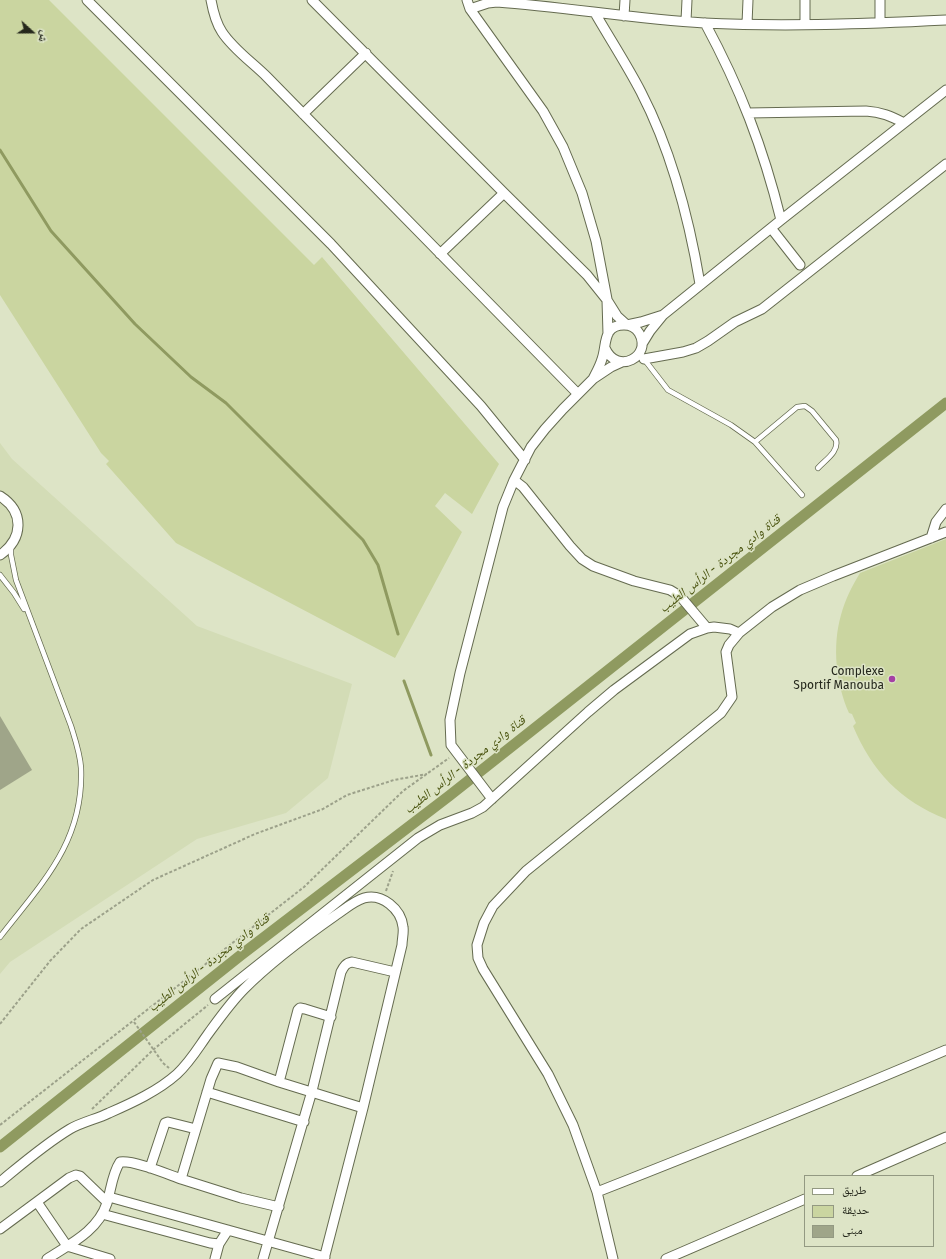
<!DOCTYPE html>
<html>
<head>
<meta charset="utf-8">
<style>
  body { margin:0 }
  #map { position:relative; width:946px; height:1259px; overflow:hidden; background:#dde4c6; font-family:"Fira Sans","Noto Naskh Arabic",sans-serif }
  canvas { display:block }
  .legend { position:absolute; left:804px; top:1175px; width:130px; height:72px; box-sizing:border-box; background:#dde4c6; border:1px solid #939982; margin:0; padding:5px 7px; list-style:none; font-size:12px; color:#25281c }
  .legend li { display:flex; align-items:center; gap:8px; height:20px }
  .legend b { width:20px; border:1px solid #939982 }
  .north { position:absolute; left:12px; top:12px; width:40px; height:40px; -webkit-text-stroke:3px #dde4c6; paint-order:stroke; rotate:111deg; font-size:11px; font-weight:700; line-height:16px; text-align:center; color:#25281c }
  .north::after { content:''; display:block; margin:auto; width:14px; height:18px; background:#25281c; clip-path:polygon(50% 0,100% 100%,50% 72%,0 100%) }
</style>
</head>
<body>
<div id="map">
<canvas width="946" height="1259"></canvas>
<ul class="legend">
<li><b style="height:5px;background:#fff"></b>طريق</li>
<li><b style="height:11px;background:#cad5a0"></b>حديقة</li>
<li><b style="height:11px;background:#9fa589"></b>مبنى</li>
</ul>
<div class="north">ش</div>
</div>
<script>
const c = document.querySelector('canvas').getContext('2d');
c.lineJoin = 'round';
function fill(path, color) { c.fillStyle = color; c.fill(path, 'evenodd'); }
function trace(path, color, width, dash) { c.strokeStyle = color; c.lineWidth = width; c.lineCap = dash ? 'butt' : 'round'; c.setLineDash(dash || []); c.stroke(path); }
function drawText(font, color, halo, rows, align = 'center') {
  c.font = font + ' "Fira Sans","Noto Naskh Arabic",sans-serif'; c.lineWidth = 3; c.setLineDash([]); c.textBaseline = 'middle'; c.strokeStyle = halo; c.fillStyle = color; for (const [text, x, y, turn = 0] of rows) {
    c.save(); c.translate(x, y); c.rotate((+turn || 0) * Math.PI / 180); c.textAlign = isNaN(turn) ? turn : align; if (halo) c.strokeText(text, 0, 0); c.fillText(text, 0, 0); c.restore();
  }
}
const built = new Path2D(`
  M0 443 12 459 197 626 352 684 328 778 286 813 197 839 10 962 0 974Z`);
const green = new Path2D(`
  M0 0H49L314 265 322 257 499 464 472 514 445 493 435 506 462 532 395 658 176 543 106 464 109 461 101 453 94 442 0 295Z
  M946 539V819C900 801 872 771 853 726L856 723 852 714 849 713C836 684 832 646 841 615 845 600 852 586 860 573Z`);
const stream = new Path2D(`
  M0 150 51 231 135 324 191 377 226 403 363 540 378 565 398 634
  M404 681 431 755`);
const canal = new Path2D(`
  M0 1147 241 955 449 796 946 403`);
const building = new Path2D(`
  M0 716 32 770 0 790Z`);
const path = new Path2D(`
  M386 891 393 871
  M0 1024 50 961 81 929 153 880 255 834 323 809 347 795 394 780 427 774
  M163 1063 169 1068
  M92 1109 154 1049 208 1005
  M0 1125 304 887 403 791 449 758`);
const service = new Path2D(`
  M644 359 668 390 731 425 755 442 802 495
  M755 442 797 407 805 406 812 411 836 440C839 452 825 460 818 468
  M0 575 14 593 24 609
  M0 937C42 883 84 842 81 768 80 753 75 739 71 726L16 580 11 555V545`);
const minor = new Path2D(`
  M87 0 331 244 481 406 525 460
  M211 0C213 11 216 23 222 32 233 49 253 63 267 77L578 394
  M312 0 504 193 587 275 607 300
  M467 0 470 9 543 111 563 147 582 193 596 241 607 299
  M805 0V24
  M880 0V23
  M470 9 488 3 497 2C566 7 635 19 704 23 785 27 866 24 946 20
  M595 13C610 39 627 65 641 92 672 152 689 218 700 284
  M624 16 625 0
  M686 21 687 0
  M705 23C740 88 763 147 781 220
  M747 24 748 0
  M748 113 866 111C881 112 891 116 904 123
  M303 114 366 53
  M771 228 800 265
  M440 254 504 193
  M663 315 781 220 946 90
  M608 334 607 300 617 316 627 325 641 322 663 315 650 331 642 344
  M605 348C617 376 653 356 639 333 636 328 630 325 624 325 602 325 607 346 602 359 600 366 596 373 593 379L611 367 622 362
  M644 359 683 352 696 348 708 341 735 322 762 309 946 164
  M514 480 523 487 570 546 582 559 593 566 634 581 670 590 680 596 707 628
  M0 496C25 512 23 539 0 555
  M931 538 936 522 946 509
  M492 799 451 745 450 720 460 673 503 507 514 480 531 447 545 429 563 409 593 379
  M215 999 418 838 440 825 472 813 483 807 588 712 614 690 690 634 707 628 714 627 730 629 739 633
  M279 1082 298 1010 300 1008 305 1009 331 1017
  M207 1092 304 1122
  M150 1168 165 1123 168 1122 196 1129
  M857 1176 946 1137
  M181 1179 241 1198 279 1207
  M0 1182C22 1164 45 1144 70 1129 82 1122 97 1119 109 1113 132 1103 158 1091 177 1074 190 1062 198 1048 208 1034 219 1019 231 1002 244 989 270 963 306 936 336 915 345 909 354 901 364 898 382 893 401 909 403 927 404 933 402 939 402 945L363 1108 324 1259
  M597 1192C714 1146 831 1099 946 1050
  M109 1197 325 1257
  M37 1202 67 1246 110 1259
  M102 1214 210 1243 219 1244 228 1230
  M0 1229 69 1178 76 1175 80 1176 107 1202
  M47 1259C70 1244 98 1231 107 1203 111 1190 112 1174 120 1162 134 1160 167 1174 181 1179L211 1079 218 1063 237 1067 279 1082 363 1108
  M215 1259 219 1244
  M263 1259 312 1091 341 972C344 966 346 963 352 962L395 972
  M613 1259 597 1192 573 1125 548 1074 483 969 478 958 477 945 484 923 493 906 526 871 721 713 732 697 726 652 729 645 739 633 772 607 800 590 833 576 946 532
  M666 1259 805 1199`);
const pathBridge = new Path2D(`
  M134 1022 163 1063`);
const markers = [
  [892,679,4,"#a540a4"]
];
const poiNames = [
  ["Complexe",884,672],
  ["Sportif Manouba",884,686]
];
const waterNames = [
  ["قناة وادي مجردة - الرأس الطيب",720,564,-38],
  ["قناة وادي مجردة - الرأس الطيب",465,765,-38],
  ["قناة وادي مجردة - الرأس الطيب",209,963,-38]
];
fill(built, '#d3dcb6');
fill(green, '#cad5a0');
trace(stream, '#8f9a60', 3);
trace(canal, '#8f9a60', 11);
fill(building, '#9fa589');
trace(service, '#656b50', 6);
trace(minor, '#656b50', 11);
trace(path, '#9ca18a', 2, [3, 2]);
trace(service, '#fff', 4.5);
trace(minor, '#fff', 9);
trace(pathBridge, '#9ca18a', 2, [3, 2]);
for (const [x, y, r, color] of markers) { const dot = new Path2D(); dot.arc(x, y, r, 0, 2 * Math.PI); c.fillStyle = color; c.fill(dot); trace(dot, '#dde4c6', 1.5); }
drawText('12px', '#25281c', '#dde4c6', poiNames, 'right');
drawText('italic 13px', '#49530e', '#dde4c6', waterNames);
</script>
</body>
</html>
